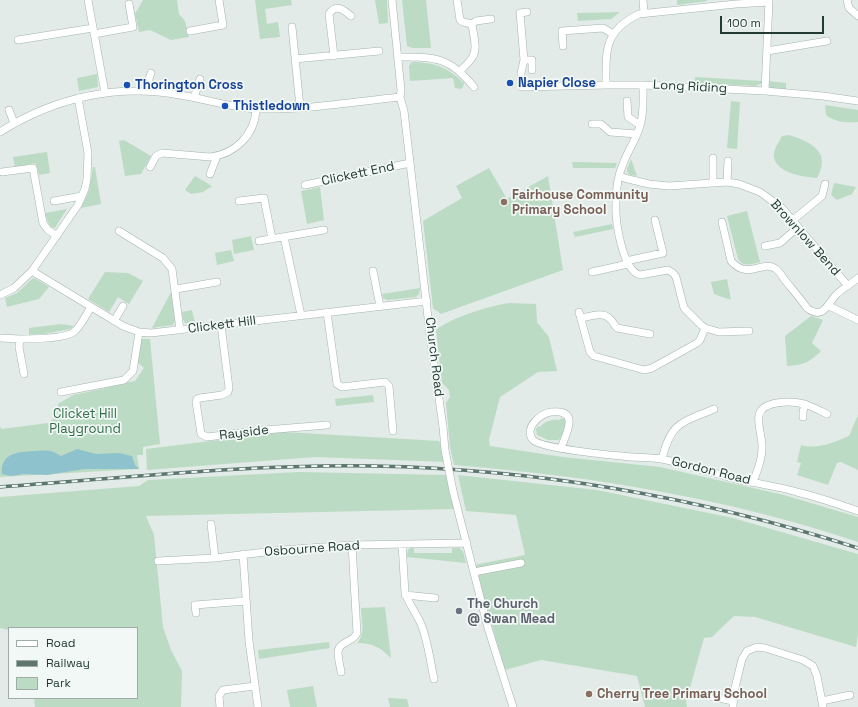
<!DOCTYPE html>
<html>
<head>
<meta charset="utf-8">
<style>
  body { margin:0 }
  #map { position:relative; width:858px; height:707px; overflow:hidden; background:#e2ebe7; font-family:"Space Grotesk",sans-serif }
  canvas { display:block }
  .legend { position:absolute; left:8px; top:627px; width:130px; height:72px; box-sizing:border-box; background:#f2f8f5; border:1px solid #9faca8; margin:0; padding:5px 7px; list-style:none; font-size:12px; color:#233b34 }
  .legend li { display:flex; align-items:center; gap:8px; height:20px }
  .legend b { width:20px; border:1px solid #9faca8 }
  .scale { position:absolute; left:720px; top:16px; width:104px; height:18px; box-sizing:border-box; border:2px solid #233b34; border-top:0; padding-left:5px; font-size:12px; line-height:14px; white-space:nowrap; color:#233b34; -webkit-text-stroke:3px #f2f8f5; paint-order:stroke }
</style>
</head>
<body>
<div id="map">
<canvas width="858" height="707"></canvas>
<ul class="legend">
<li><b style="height:5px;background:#fff"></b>Road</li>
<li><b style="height:5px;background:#5e7670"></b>Railway</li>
<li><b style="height:11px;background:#bcdbc5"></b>Park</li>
</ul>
<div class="scale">100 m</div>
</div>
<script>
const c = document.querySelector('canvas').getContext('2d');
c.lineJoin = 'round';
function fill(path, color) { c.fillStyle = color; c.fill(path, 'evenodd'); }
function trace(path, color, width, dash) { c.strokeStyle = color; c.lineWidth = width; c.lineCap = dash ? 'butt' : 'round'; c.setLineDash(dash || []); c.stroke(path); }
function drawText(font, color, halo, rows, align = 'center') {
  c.font = font + ' "Space Grotesk",sans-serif'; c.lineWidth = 3.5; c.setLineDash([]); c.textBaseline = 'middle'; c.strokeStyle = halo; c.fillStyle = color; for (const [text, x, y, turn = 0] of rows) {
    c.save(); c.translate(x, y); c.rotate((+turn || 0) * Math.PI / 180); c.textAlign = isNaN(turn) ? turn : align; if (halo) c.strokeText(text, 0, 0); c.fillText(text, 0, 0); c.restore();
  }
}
const green = new Path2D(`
  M143 0H177L179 14 185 21 189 37 171 40 150 30 139 32 135 14Z
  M255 0H291L292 5 265 9 267 24 278 22 280 37 260 39Z
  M375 0H387L388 23 379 24Z
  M402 0H426L431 48H412L407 46Z
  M677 0H707V1L677 5Z
  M620 12 611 19 578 21 577 13Z
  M414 62C436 63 446 67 462 81L464 83 463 87 461 89 455 88 453 78 410 81 409 66 411 63Z
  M97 74 98 87 79 91 77 78Z
  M695 77 762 81V83L756 86 695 83Z
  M768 81 786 83V89L771 88 769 85Z
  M731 101 740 102 737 149 727 148Z
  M825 105 858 110V122C846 123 835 122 826 115Z
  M789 135C811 142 832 152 817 178 804 177 775 173 774 156 773 150 779 142 782 136Z
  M124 140 151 156 141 174 125 176 119 141Z
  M47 152 50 173 39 175 36 163 15 167 13 157Z
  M631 159 637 176 630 175 627 172V169Z
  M572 162 617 163 615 168H573Z
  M93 167H95L101 204 81 208 89 191Z
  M489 168 507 199 548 176 563 270 441 314 433 308 423 221 462 198 456 186Z
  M195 176 212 186 203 192 191 194 185 190Z
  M834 183 856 187 852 194 837 200 831 195Z
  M320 187 324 220 307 224 301 191Z
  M67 209 56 226 55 228 51 227 48 222 45 213Z
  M747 211 760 262C752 264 744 268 738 259L727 216Z
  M612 224 613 229 575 237 573 232Z
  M251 236 254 250 234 254 232 240Z
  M231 250 234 261 217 265 215 253Z
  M105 272 128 273 143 281 129 304 118 297 109 312 88 299Z
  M33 278 36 279 49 287 39 299 7 307 5 298 17 293Z
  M727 279 731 300 714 294 711 282Z
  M420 288 419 294 416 297 387 300 383 298 382 294Z
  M171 292 175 321 173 325 152 328Z
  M510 303 536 304 537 322 549 337 557 371 538 372 500 397 489 440 490 446 563 457 660 467 784 495 858 517V542C727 498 591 476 454 465L450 447 446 403 450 397 449 390 442 383 436 330C450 318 491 305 510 303Z
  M192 310 195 323H185L183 319 182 312Z
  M811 316 823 320 812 343 821 351C809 363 803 365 787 366L785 336Z
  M61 324 74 326 70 329 44 334 29 335V328Z
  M140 339H150L160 444 143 447V455H137L139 469 0 477V426L1 429 48 423 57 416 58 404 73 395 106 388 121 383 135 381 144 368 137 362Z
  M373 395 374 402 336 406 335 399Z
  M858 415V470L841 462 837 463 828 485 797 475 801 463 797 462 801 445C817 450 835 442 849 436Z
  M561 418 565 419 567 421 563 434 559 440H548L537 435 536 429 538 426 540 427C545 421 552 419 560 420Z
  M284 432 439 441 447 462 315 457 147 470 146 449Z
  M299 472 447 475 454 509 146 516 154 535 163 627 171 650 182 671 181 707H35L34 698H137V628H9V630L0 628V497L139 486 148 480Z
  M458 475 597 490 733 518 858 554V634L856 647 755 617 734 616 712 637 704 638 686 702 687 707H645L637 676 541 660 505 670 474 565 525 555 516 515 466 511Z
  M410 548H414V553H452V548H459L463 551 466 563 407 557 408 550Z
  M385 607 391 658C381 648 373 643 357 643 366 634 361 619 361 608Z
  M329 642 330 648 259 659 258 650Z
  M313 686 317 707H290L287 690Z
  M388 698 407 699 409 707H390Z`);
const water = new Path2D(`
  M77 449 96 454 119 453 132 456 135 465 139 469H85L47 475 24 474 11 476 2 474C0 453 18 452 34 451 39 451 45 450 50 451 54 451 58 455 61 456Z`);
const minor = new Path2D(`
  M88 0 105 93
  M392 0 401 90 400 97 404 111 430 335 443 427
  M457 0 460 20 463 22 472 24C473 34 478 48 473 56 470 62 464 67 460 71
  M643 0 644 13
  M847 0 849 8 858 16
  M527 12 520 13 524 60 521 73 522 87 606 85H643L765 91 823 96 858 101
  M472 24 476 21 491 19
  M292 27 300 107
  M190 31 223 25 219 0
  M94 34 133 27 129 4
  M18 40 93 28
  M563 46 562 31 603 28 613 34
  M767 51 827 41
  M334 56 329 14C336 3 344 10 351 16
  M398 57C434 57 449 56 474 87
  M295 59 379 51
  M524 60H532V70
  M606 85C606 50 604 31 639 14L736 4 769 2
  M643 85C643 97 644 110 641 122 638 137 628 150 623 164 618 175 616 191 616 203 615 220 622 270 640 275L668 270 673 273 676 277 684 308 701 325 705 328 719 332 749 331
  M145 91 151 73
  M765 91 769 0
  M194 98 200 79
  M627 101 628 117 640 125
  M9 110 14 123
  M592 124H601L610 132 637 134
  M0 132C54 98 117 83 180 95 206 99 232 108 258 109 305 110 353 102 400 97
  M713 158V182
  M150 167 156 156 162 153 210 157C235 154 255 135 256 109
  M2 172 33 168 43 223 48 230 57 236
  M210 174 217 156
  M620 175 624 178 649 184 669 186 727 182 739 184 760 192 782 208 848 286
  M727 182 728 161
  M305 185 410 163
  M54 201 82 196
  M239 201 264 198 272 239
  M793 220 822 196 825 184
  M722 222 731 261C749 281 762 259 776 269 779 271 782 276 784 279 792 289 800 298 807 308 823 320 827 305 835 296 841 289 851 284 858 278
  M119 231 163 258 172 269 180 330
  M284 237 301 315
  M259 241 324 230
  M765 246 780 243 798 227
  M626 261 663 253 655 220
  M32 271 123 326 139 332 151 333 427 301
  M373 271 380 306
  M592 272 628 264
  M176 289 217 282
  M0 295 14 288 32 271 78 205 85 189 87 179 88 153 78 98
  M829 306 858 320
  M327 312 337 384 342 387 385 382 389 386 393 431
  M579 312 590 352 594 356 644 370 652 368 697 343 700 340 705 328
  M581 318C589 317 602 311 609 318 613 321 614 325 617 328L650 334
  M114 321 123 306
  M221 325 229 388 228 392 222 395 200 398 197 399 196 402 201 434 207 437 265 430 327 425
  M0 338 20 339
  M24 374 19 347 20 339C32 339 67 339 75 331 82 324 86 315 91 307
  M61 392 124 380 133 371 139 332
  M803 417V412L805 404
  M561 448C567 432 580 409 551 412 541 413 523 428 533 440 540 448 608 455 622 456 635 458 648 457 661 459 669 460 677 463 685 465 704 470 724 476 744 481 761 484 780 487 797 492 818 497 838 504 858 511
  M662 459C671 422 681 423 714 409
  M753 482C757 472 762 460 762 449 763 438 757 427 759 415 763 400 792 401 804 404 811 406 819 410 827 414
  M453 491 488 628 513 707
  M211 524 215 558
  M402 544 405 593C409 604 416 613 421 624 428 641 430 660 434 679
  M243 554 249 641 258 707
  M158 561 215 558 282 550 352 545 467 543
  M474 572 521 563
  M405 595 435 598
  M196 613 195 605 246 601
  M341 672C340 665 338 659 338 652 339 641 353 643 357 633L352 545
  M713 697 733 701
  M822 701 850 695
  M220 707 219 696 223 690 255 686
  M733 707 734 692 742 659 747 651 757 647 765 648 803 660 813 666 817 676 823 707`);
const rail = new Path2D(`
  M0 487C124 478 249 464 374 466 538 469 702 498 858 548`);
const minorBridge = new Path2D(`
  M443 427 445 450 453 491`);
const markers = [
  [510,83,4,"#1a4fb4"],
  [127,85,4,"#1a4fb4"],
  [225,106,4,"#1a4fb4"],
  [504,202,4,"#8d6e63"],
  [459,611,4,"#6b7280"],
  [589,694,4,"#8d6e63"]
];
const transitNames = [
  ["Napier Close",518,83],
  ["Thorington Cross",135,85],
  ["Thistledown",233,106]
];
const streetNames = [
  ["Long Riding",690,87,3],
  ["Clickett End",358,174,-12],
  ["Brownlow Bend",805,238,48],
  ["Clickett Hill",222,325,-7],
  ["Church Road",434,357,83],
  ["Rayside",244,433,-7],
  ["Gordon Road",711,471,14],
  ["Osbourne Road",312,549,-4]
];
const educationNames = [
  ["Fairhouse Community",512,195],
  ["Primary School",512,210],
  ["Cherry Tree Primary School",597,694]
];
const parkNames = [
  ["Clicket Hill",85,414],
  ["Playground",85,429]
];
const worshipNames = [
  ["The Church",467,604],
  ["@ Swan Mead",467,619]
];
fill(green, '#bcdbc5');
fill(water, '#8ec2cc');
trace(minor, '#a5b3ae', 8);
trace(minor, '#fff', 7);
trace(rail, '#5e7670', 3.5);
trace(rail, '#f2f8f5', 2, [6]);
trace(minorBridge, '#a5b3ae', 8, []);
trace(minorBridge, '#fff', 7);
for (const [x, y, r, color] of markers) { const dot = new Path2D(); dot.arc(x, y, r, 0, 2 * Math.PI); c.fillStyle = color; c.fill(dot); trace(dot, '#f2f8f5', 1.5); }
drawText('bold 13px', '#164399', '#f2f8f5', transitNames, 'left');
drawText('13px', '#233b34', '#f2f8f5', streetNames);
drawText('bold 13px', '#785e54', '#f2f8f5', educationNames, 'left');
drawText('13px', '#316e49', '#f2f8f5', parkNames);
drawText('bold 13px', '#5b616d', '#f2f8f5', worshipNames, 'left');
</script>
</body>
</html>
